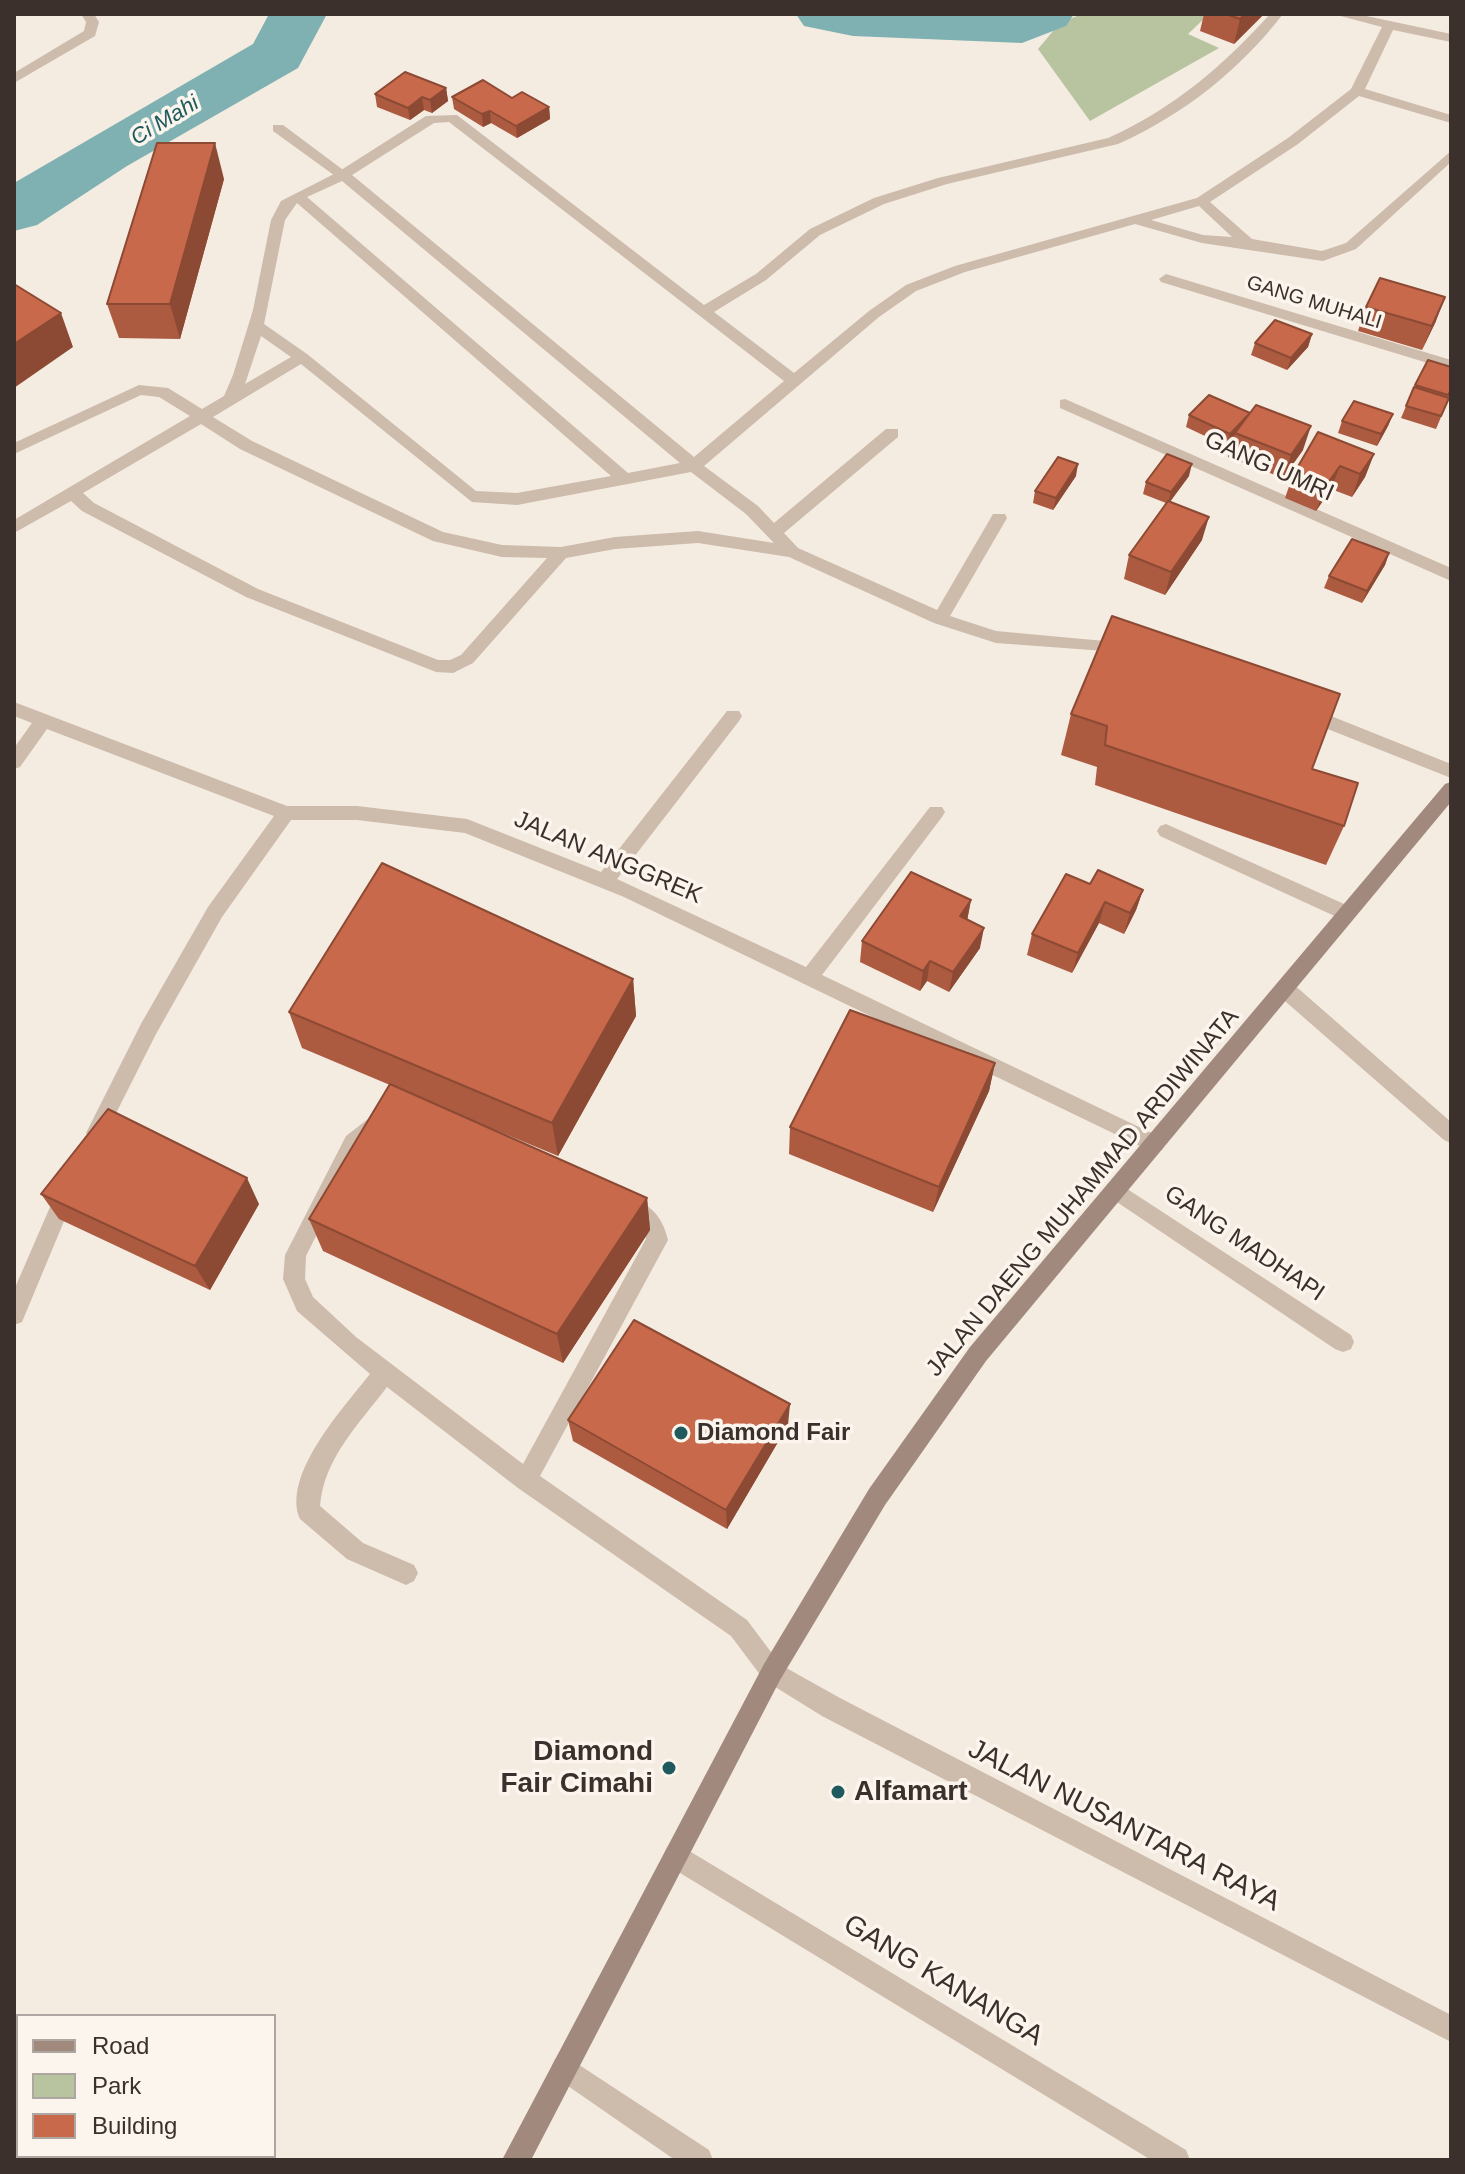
<!DOCTYPE html>
<html>
<head>
<meta charset="utf-8">
<style>
  body { margin:0 }
  #map { position:relative; width:1465px; height:2174px; overflow:hidden; background:#f4ebe1; font-family:Arial,sans-serif }
  canvas { display:block }
  .frame { position:absolute; inset:0; border:16px solid #3b302b; pointer-events:none }
  .legend { position:absolute; left:16px; top:2014px; width:260px; height:144px; box-sizing:border-box; background:#fbf5ee; border:2px solid #aea6a0; margin:0; padding:10px 14px; list-style:none; font-size:24px; color:#3b302b }
  .legend li { display:flex; align-items:center; gap:16px; height:40px }
  .legend b { width:40px; border:2px solid #aea6a0 }
</style>
</head>
<body>
<div id="map">
<canvas width="1465" height="2174"></canvas>
<div class="frame"></div>
<ul class="legend">
<li><b style="height:10px;background:#a18a7d"></b>Road</li>
<li><b style="height:22px;background:#b8c4a0"></b>Park</li>
<li><b style="height:22px;background:#c8694b"></b>Building</li>
</ul>
</div>
<script>
const c = document.querySelector('canvas').getContext('2d');
c.lineJoin = 'round';
function fill(path, color) { c.fillStyle = color; c.fill(path, 'evenodd'); }
function trace(path, color, width, dash) { c.strokeStyle = color; c.lineWidth = width; c.lineCap = dash ? 'butt' : 'round'; c.setLineDash(dash || []); c.stroke(path); }
function drawText(font, color, halo, rows, align = 'center') {
  c.font = font + ' Arial,sans-serif'; c.lineWidth = 7; c.setLineDash([]); c.textBaseline = 'middle'; c.strokeStyle = halo; c.fillStyle = color; for (const [text, x, y, turn = 0] of rows) {
    c.save(); c.translate(x, y); c.rotate((+turn || 0) * Math.PI / 180); c.textAlign = isNaN(turn) ? turn : align; if (halo) c.strokeText(text, 0, 0); c.fillText(text, 0, 0); c.restore();
  }
}
const green = new Path2D(`
  M1081 14H1209L1188 34 1219 48 1090 121 1038 49 1059 24Z`);
const river = new Path2D(`
  M269 14H327L298 68 127 166 37 225 14 231V183L253 44Z
  M796 14H1074L1066 26 1022 43 853 36 804 26Z`);
const lane = new Path2D(`
  M273 125H283L350 175 338 178 273 131Z
  M1166 824 1353 908 1355 913 1346 921 1339 918 1160 836 1157 831 1160 826Z
  M377 1112 384 1115 387 1121 360 1148 306 1256 305 1279 313 1297 356 1337 523 1464 646 1239C641 1216 624 1221 617 1205L620 1198 627 1196C650 1204 662 1215 668 1240L540 1476 747 1620 780 1664 784 1672 780 1680 772 1684 764 1680 731 1636 518 1488 387 1387C359 1424 324 1458 320 1506L363 1543 414 1565 418 1573 414 1581 406 1585 347 1559 300 1519C281 1475 345 1406 370 1374L297 1311 283 1279 285 1255 346 1136Z`);
const street = new Path2D(`
  M81 14H94L99 22 95 36 14 83V73L84 31 86 22Z
  M1270 14H1283C1240 70 1183 115 1118 144L947 184 884 204 820 235 766 280 714 312 794 373 869 311 906 285 955 266 1197 198 1288 138 1351 89 1382 27 1333 14H1357L1451 34V42L1393 30 1365 89 1451 115V123L1359 96 1298 144 1210 202 1252 239 1322 251 1346 243 1451 151V162L1356 249 1323 261 1202 243 1135 224 965 272 916 291 879 317 704 466 758 506 774 523 886 429H898V437L784 533 798 548 937 610 993 514H1005L1007 518 950 616 996 631 1126 643 1132 645 1135 649 1132 653 996 643 934 623 789 557 698 543 615 549 566 558 473 663 453 673 436 672 246 597 82 511 71 501 14 533V520L190 416 159 397 141 395 14 454V443L139 385 168 388 202 409 224 396 233 375 253 310 271 220 281 201 338 172 426 116 457 115 704 305 756 274 810 229 874 198 938 178 1108 138C1173 109 1223 66 1270 14ZM449 122 784 381 694 457 352 175 434 123ZM342 181 680 463 628 473 307 197ZM297 203 611 476 517 493 476 491 307 354 264 324 285 220ZM1199 206 1232 237 1203 235 1151 220ZM261 336 291 357 245 384ZM301 364 472 502 517 505 691 472 746 514 774 543 698 531 615 537 561 547 502 545 443 532 252 441 213 417ZM201 424 240 449 433 541 502 557 547 558 461 655 450 660H438L258 589 94 503 83 493Z
  M1166 274 1451 360V370L1161 282 1159 279Z
  M1065 399 1451 568V581L1060 408V400Z
  M14 702 287 806H357L467 819 601 872 727 711H739L742 716 739 721 617 879 806 967 930 807H942L945 812 942 817 822 975 1162 1138 1165 1144 1162 1150 1155 1153 1148 1150 624 897 465 833 357 820H291L222 917 156 1034 103 1139 96 1142 89 1139 86 1133 142 1022 208 907 274 816 47 729 20 767 14 769V748L32 723 14 716Z
  M1306 706 1451 764V778L1300 718 1297 713 1300 708Z
  M1285 981 1292 983 1451 1122V1143L1444 1140 1278 995 1275 989 1278 983Z
  M67 1181 74 1184 77 1190 22 1322 14 1325V1290L60 1184Z
  M1115 1181 1351 1335 1354 1342 1351 1349 1343 1352 1335 1349 1108 1196 1105 1190 1108 1184Z
  M772 1660 840 1698 1451 2015V2042L822 1716 764 1680 760 1672 764 1664Z
  M676 1843 1186 2150 1190 2160H1151L667 1865 663 1856 667 1847Z
  M564 2055 709 2150 713 2160H675L555 2077 551 2068 555 2059Z`);
const secondary = new Path2D(`
  M1451 782V802L986 1361 885 1505 780 1680 531 2160H502L764 1664 869 1489 970 1347 1445 784Z`);
const wall = new Path2D(`
  M1204 14H1264L1234 44 1200 31Z
  M446 88 448 101 432 113 424 110 410 120 377 107 375 94Z
  M452 97 512 98 549 107 550 119 517 138 491 123 483 127 454 109Z
  M224 179 180 339 119 338 107 304Z
  M1366 307 1436 321 1422 350 1358 331Z
  M1312 334 1308 347 1287 370 1251 355 1255 343Z
  M1415 385 1451 393 1436 429 1401 418Z
  M1393 414 1388 426 1377 446 1338 433 1342 421Z
  M1189 415 1303 450 1283 478 1228 457 1233 439 1226 446 1186 427Z
  M1374 454 1365 477 1352 497 1331 489 1316 511 1285 498 1293 475Z
  M1076 476 1053 510 1033 503 1035 491Z
  M1189 476 1170 502 1202 540 1165 595 1124 579 1129 555 1166 503 1143 494 1146 482Z
  M1389 553 1385 565 1362 603 1324 588 1329 576Z
  M1071 714 1312 769 1344 826 1326 865 1095 785 1097 767 1061 755Z
  M1090 884 1143 890 1136 910 1124 934 1099 923 1072 973 1027 955 1032 934Z
  M971 900 967 920 980 948 949 992 927 981 920 991 860 962 862 941Z
  M633 979 636 1016 558 1156 469 1119 647 1198 650 1230 563 1363 323 1251 309 1219 390 1085 302 1048 289 1012Z
  M995 1063 989 1091 933 1212 789 1154 790 1127Z
  M41 1194 259 1204 210 1290 59 1219Z
  M568 1420 788 1425 727 1529 573 1441Z`);
const shadedWall = new Path2D(`
  M1245 14H1264L1234 44 1240 19Z
  M446 88 448 101 432 113 430 100Z
  M422 97 424 110 410 120 408 108Z
  M549 107 550 119 517 138 516 126Z
  M490 111 491 123 483 127 482 114Z
  M215 143 224 179 180 339 170 304Z
  M1445 297 1436 321 1422 350 1432 326Z
  M61 313 73 347 14 388V344Z
  M1312 334 1308 347 1287 370 1291 358Z
  M1250 413 1235 433 1233 439 1226 446 1230 434Z
  M1393 414 1388 426 1377 446 1381 434Z
  M1311 426 1303 450 1283 478 1291 455Z
  M1374 454 1365 477 1352 497 1360 474Z
  M1078 464 1076 476 1053 510 1056 498Z
  M1192 464 1189 476 1168 504 1171 492Z
  M1340 466 1331 489 1316 511 1325 487Z
  M1209 517 1202 540 1165 595 1171 572Z
  M1389 553 1385 565 1362 603 1367 591Z
  M1143 890 1136 910 1124 934 1130 913Z
  M971 900 967 921 960 916Z
  M1105 902 1099 923 1072 973 1078 953Z
  M984 928 980 948 949 992 953 972Z
  M930 961 927 981 920 991 923 971Z
  M633 979 636 1016 558 1156 552 1123Z
  M995 1063 989 1091 933 1212 939 1187Z
  M247 1178 259 1204 210 1290 195 1266Z
  M647 1198 650 1230 563 1363 557 1334Z
  M790 1404 788 1425 727 1529 726 1510Z`);
const building = new Path2D(`
  M1226 14H1245L1240 19Z
  M405 72 446 88 430 100 422 97 408 108 375 94Z
  M483 80 512 98 522 92 549 107 516 126 490 111 482 114 452 97Z
  M157 143H215L170 304H107Z
  M1380 278 1445 297 1432 326 1366 307Z
  M14 284 61 313 14 344Z
  M1275 320 1312 334 1291 358 1255 343Z
  M1428 360 1451 367V390L1448 395 1415 385Z
  M1414 387 1449 398 1441 416 1406 406Z
  M1209 395 1250 413 1230 434 1189 415Z
  M1354 401 1393 414 1381 434 1342 421Z
  M1256 405 1311 426 1291 455 1235 433Z
  M1318 432 1374 454 1360 474 1340 466 1325 487 1293 475Z
  M1167 454 1192 464 1171 492 1146 482Z
  M1058 457 1078 464 1056 498 1035 491Z
  M1168 501 1209 517 1171 572 1129 555Z
  M1352 539 1389 553 1367 591 1329 576Z
  M1112 616 1340 694 1312 769 1358 783 1344 826 1105 745 1107 726 1071 714Z
  M382 863 633 979 552 1123 289 1012Z
  M1098 870 1143 890 1130 913 1105 902 1078 953 1032 934 1066 874 1090 884Z
  M911 872 971 900 960 916 984 928 953 972 930 961 923 971 862 941Z
  M850 1010 995 1063 939 1187 790 1127Z
  M390 1084 647 1198 557 1334 309 1219Z
  M108 1109 247 1178 195 1266 41 1194Z
  M634 1320 790 1404 726 1510 568 1420Z`);
const markers = [
  [681,1433,8,"#1f5a5e"],
  [669,1768,8,"#1f5a5e"],
  [838,1792,8,"#1f5a5e"]
];
const farStreetnames = [
  ["GANG MUHALI",1314,303,17]
];
const farWaternames = [
  ["Ci Mahi",165,121,-31]
];
const streetNames = [
  ["GANG UMRI",1269,467,24],
  ["JALAN ANGGREK",608,858,23],
  ["JALAN DAENG MUHAMMAD ARDIWINATA",1083,1193,-50],
  ["GANG MADHAPI",1244,1244,34]
];
const poiNames = [
  ["Diamond Fair",697,1433]
];
const nearPoinames = [
  ["Diamond",653,1752],
  ["Fair Cimahi",653,1784],
  ["Alfamart",854,1792,"left"]
];
const nearStreetnames = [
  ["JALAN NUSANTARA RAYA",1124,1826,27],
  ["GANG KANANGA",943,1981,31]
];
fill(green, '#b8c4a0');
fill(river, '#7fb0b2');
fill(lane, '#cdbbac');
fill(street, '#cdbbac');
fill(secondary, '#a18a7d');
fill(wall, '#ac5a40');
fill(shadedWall, '#8c4a34');
fill(building, '#c8694b');
trace(building, '#8c4a34', 2);
for (const [x, y, r, color] of markers) { const dot = new Path2D(); dot.arc(x, y, r, 0, 2 * Math.PI); c.fillStyle = color; c.fill(dot); trace(dot, '#fbf5ee', 3); }
drawText('20px', '#3b302b', '#fbf5ee', farStreetnames);
drawText('italic 22px', '#1f5a5e', '#fbf5ee', farWaternames);
drawText('24px', '#3b302b', '#fbf5ee', streetNames);
drawText('bold 24px', '#3b302b', '#fbf5ee', poiNames, 'left');
drawText('bold 28px', '#3b302b', '#fbf5ee', nearPoinames, 'right');
drawText('28px', '#3b302b', '#fbf5ee', nearStreetnames);
</script>
</body>
</html>
